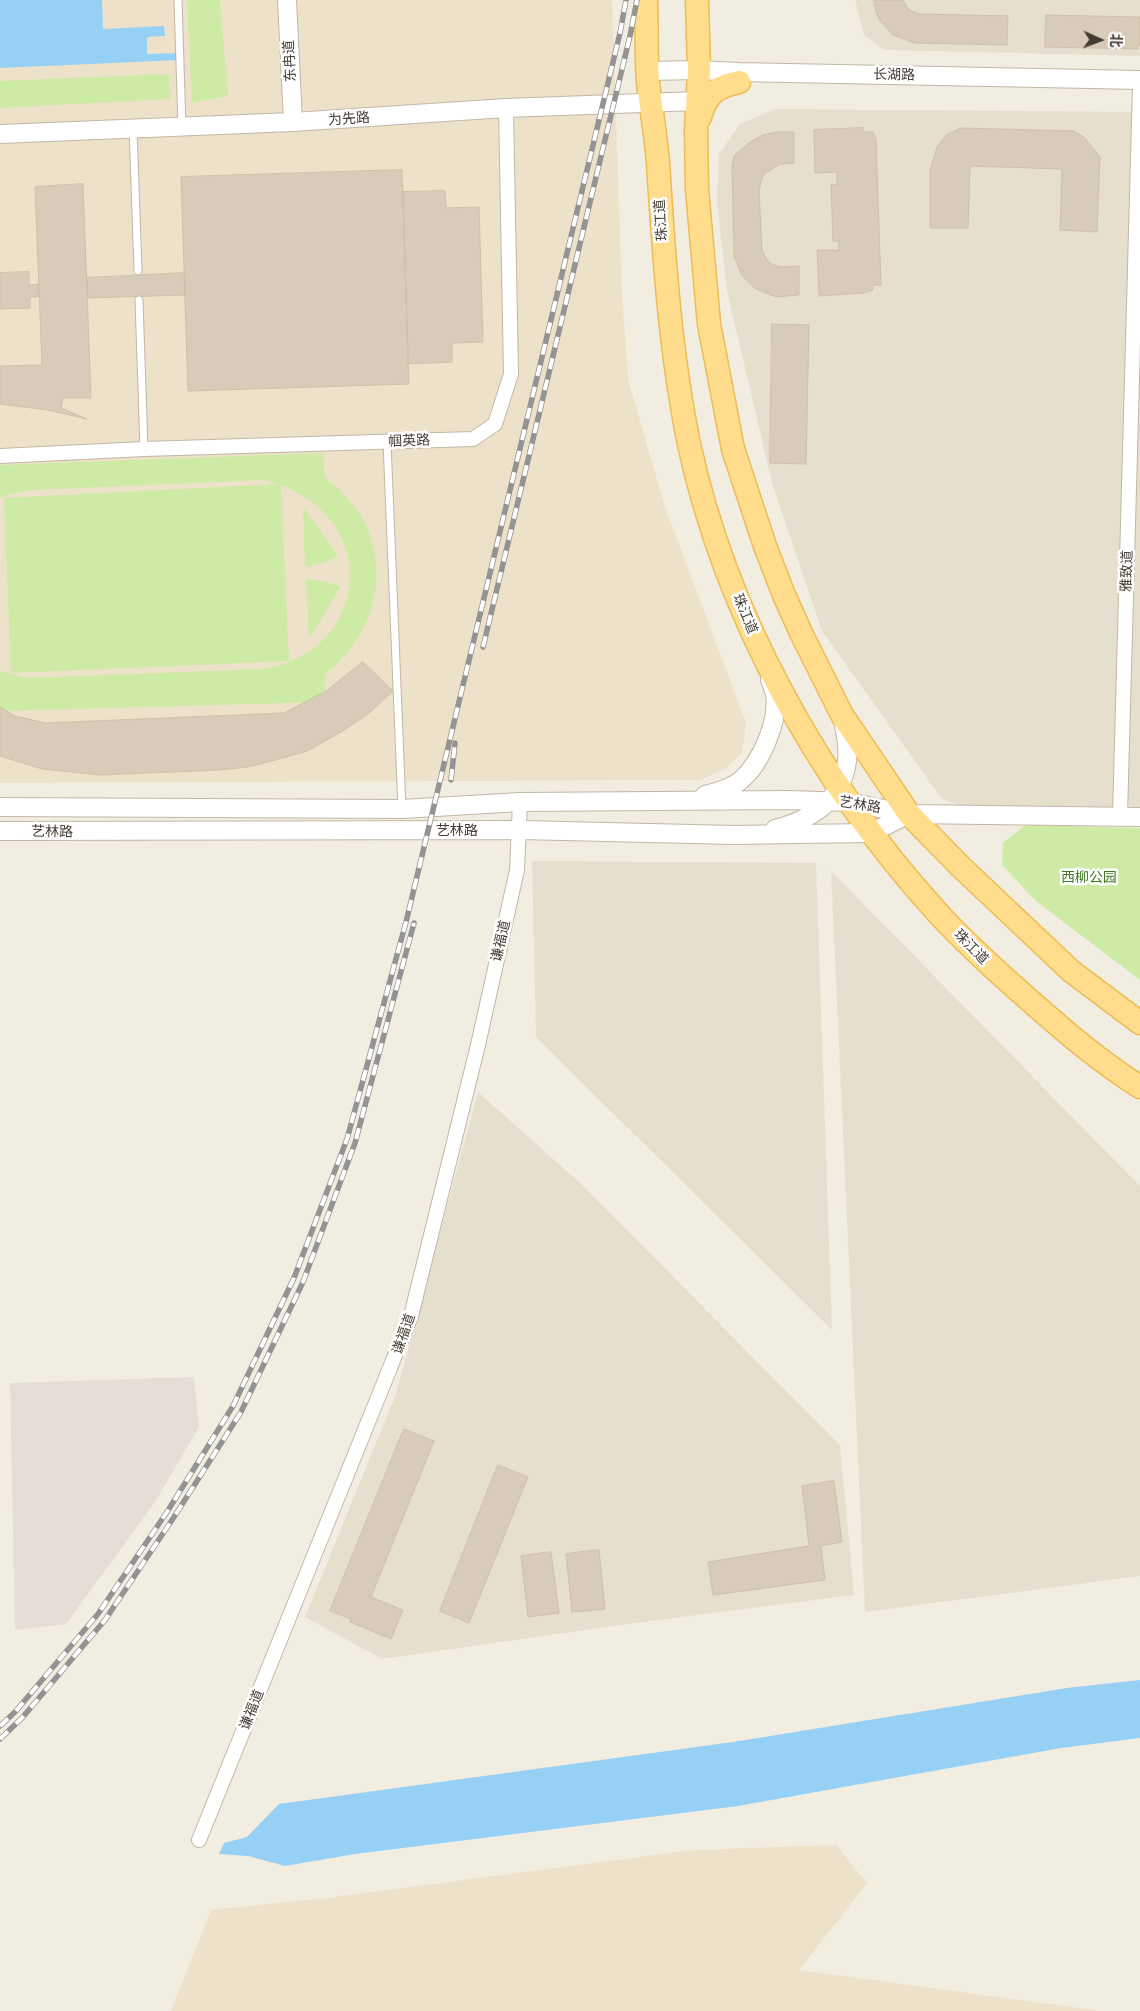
<!DOCTYPE html>
<html>
<head>
<meta charset="utf-8">
<style>
  body { margin:0 }
  #map { position:relative; width:1140px; height:2011px; overflow:hidden; background:#f2ede1; font-family:"Alegreya Sans","Noto Sans SC",sans-serif }
  canvas { display:block }
  .north { position:absolute; left:1075px; top:15px; width:50px; height:50px; -webkit-text-stroke:4px #fff; paint-order:stroke; rotate:92deg; font-size:14px; font-weight:700; line-height:20px; text-align:center; color:#443c32 }
  .north::after { content:''; display:block; margin:auto; width:18px; height:22px; background:#443c32; clip-path:polygon(50% 0,100% 100%,50% 72%,0 100%) }
</style>
</head>
<body>
<div id="map">
<canvas width="1140" height="2011"></canvas>
<div class="north">北</div>
</div>
<script>
const c = document.querySelector('canvas').getContext('2d');
c.lineJoin = 'round';
function fill(path, color) { c.fillStyle = color; c.fill(path, 'evenodd'); }
function trace(path, color, width, dash) { c.strokeStyle = color; c.lineWidth = width; c.lineCap = dash ? 'butt' : 'round'; c.setLineDash(dash || []); c.stroke(path); }
function drawText(font, color, halo, rows, align = 'center') {
  c.font = font + ' "Alegreya Sans","Noto Sans SC",sans-serif'; c.lineWidth = 5; c.setLineDash([]); c.textBaseline = 'middle'; c.strokeStyle = halo; c.fillStyle = color; for (const [text, x, y, turn = 0] of rows) {
    c.save(); c.translate(x, y); c.rotate((+turn || 0) * Math.PI / 180); c.textAlign = isNaN(turn) ? turn : align; if (halo) c.strokeText(text, 0, 0); c.fillText(text, 0, 0); c.restore();
  }
}
const residential = new Path2D(`
  M855 0H1140V56L885 50 864 35Z
  M775 109 1140 112V807L964 806 942 799 822 631 772 483 727 291 717 202 719 154 740 124Z
  M532 861 816 863 832 1330 536 1037Z
  M831 871 1140 1186V1576L865 1612Z
  M478 1092 578 1181 840 1445 854 1595 642 1622 382 1659 305 1617 396 1394Z`);
const industrial = new Path2D(`
  M194 1377 199 1427 155 1502 66 1624 15 1630 10 1383Z`);
const education = new Path2D(`
  M0 0H612L622 294 628 379 665 507 746 723 742 753 725 769 700 780 0 783Z
  M836 1845 867 1883 799 1970 1101 2011H171L211 1910 326 1898 693 1850Z`);
const green = new Path2D(`
  M187 0H220L228 96 192 103Z
  M169 74 170 99 0 108V81Z
  M323 453 325 477C337 488 350 499 359 513 394 568 374 637 325 674V702L0 711V671L27 678 263 669C369 652 382 523 281 485L289 661 11 673 4 498 279 484 264 480 31 490 11 494 0 498V465Z
  M303 507 338 556 324 563 305 567Z
  M306 579 325 581 340 587 309 639Z
  M1025 825 1140 828V980L1036 901 1002 865 1003 843Z`);
const water = new Path2D(`
  M0 0H102L103 29 164 26 165 36 147 37V54L179 53 180 60 0 68Z
  M1140 1680V1738L1061 1748 738 1806 355 1854 285 1866 248 1856 219 1854 224 1843 247 1837 279 1804 733 1742 1067 1688Z`);
const building = new Path2D(`
  M874 0H903L909 10 920 14 1008 16 1007 45 915 43 893 35 881 22 877 15Z
  M1046 15 1140 17V45H1138V49L1045 47Z
  M863 128 864 132H873L876 139 881 285H873V290L863 293 819 296 817 250H839V241H833L831 184 837 185V172L815 173 814 130Z
  M961 128 1074 131 1084 137 1100 157 1097 232 1060 230 1062 169 970 166 968 228H930V170L937 147 946 135Z
  M778 132H794V163L780 164 763 175 759 190 762 251 769 263 780 267 799 266V295L776 297 756 289 742 276 734 256 732 166 734 156 750 142 763 135Z
  M402 170 409 384 188 391 181 177Z
  M83 184 91 398H63L61 408 87 419 48 410 0 404V366L42 365 35 187Z
  M445 191 446 208 479 207 483 342 452 343V362L408 364 403 192Z
  M29 272V285L38 284 39 297H30V308L0 309V273Z
  M185 273V295L88 298 87 278Z
  M772 324 809 325 806 464 770 463Z
  M363 662 393 691 368 714 341 732 307 751 279 759 248 767 219 770 100 775 42 769 0 756V707L15 716 45 723 284 713 326 691Z
  M404 1429 434 1441 371 1597 403 1610 391 1639 350 1622 351 1619 330 1611Z
  M498 1465 528 1477 469 1623 440 1611Z
  M834 1481 842 1542 821 1546 825 1580 713 1595 708 1562 809 1546 802 1486Z
  M599 1550 605 1609 572 1612 566 1554Z
  M551 1552 559 1613 528 1617 521 1556Z`);
const service = new Path2D(`
  M178 0 182 127
  M133 129 138 271
  M139 300 144 449
  M387 442 402 809`);
const minor = new Path2D(`
  M0 456 144 449 473 439 495 424 511 374 506 108
  M1120 816 1140 86
  M199 1840 411 1316 478 1045 517 870 520 802`);
const tertiary = new Path2D(`
  M287 0 293 122
  M648 71 699 70 738 72 1140 80
  M0 134 293 122 506 108 697 101
  M705 795C717 792 732 788 741 780 761 763 779 721 775 695 774 690 772 685 770 680
  M0 807 402 809 520 802 789 800 848 802 909 814 1140 817
  M775 829C810 820 842 801 847 761 849 747 845 732 843 718
  M0 831 520 830 735 835 796 834 871 833 909 814`);
const primary = new Path2D(`
  M646 0C647 27 646 55 648 82 651 109 656 136 658 163 664 257 670 351 689 444 726 615 819 782 936 911 964 942 995 970 1027 998 1063 1030 1099 1061 1140 1087
  M697 0 699 70 696 129 697 189 709 324 733 449 765 546 784 595 802 635 842 715 909 814 961 867 1071 971 1140 1023
  M700 117C707 93 716 87 739 82`);
const rail = new Path2D(`
  M483 647 630 36 637 0
  M451 780 455 743
  M0 1726 15 1712 98 1614 167 1512 233 1406 294 1278 347 1139 406 922 620 33 626 0
  M0 1739 22 1718 105 1620 174 1517 241 1412 303 1282 355 1143 414 923`);
const streetNames = [
  ["东冉道",290,61,-93],
  ["长湖路",894,75,1],
  ["为先路",349,119,-4],
  ["珠江道",661,220,-94],
  ["帼英路",409,441,-2],
  ["雅致道",1127,571,-88],
  ["珠江道",745,614,67],
  ["艺林路",860,805,9],
  ["艺林路",457,831],
  ["艺林路",52,832,1],
  ["谦福道",501,941,-77],
  ["珠江道",971,947,45],
  ["谦福道",404,1334,-70],
  ["谦福道",252,1710,-68]
];
const parkNames = [
  ["西柳公园",1089,878]
];
fill(residential, '#e7dfce');
fill(industrial, '#e4ded7');
fill(education, '#ede2c9');
fill(green, '#cdeba5');
fill(water, '#97d0f5');
fill(building, '#d8cbb9');
trace(building, '#d0c0a8', 1);
trace(service, '#c1b7a6', 9);
trace(minor, '#c1b7a6', 16);
trace(tertiary, '#c1b7a6', 20);
trace(primary, '#ecbc55', 25);
trace(service, '#fff', 7);
trace(minor, '#fff', 14);
trace(tertiary, '#fff', 18);
trace(primary, '#ffdd8d', 22);
trace(rail, '#939393', 5.5);
trace(rail, '#fff', 4, [11]);
drawText('14px', '#443c32', '#fff', streetNames);
drawText('14px', '#447921', '#fff', parkNames);
</script>
</body>
</html>
